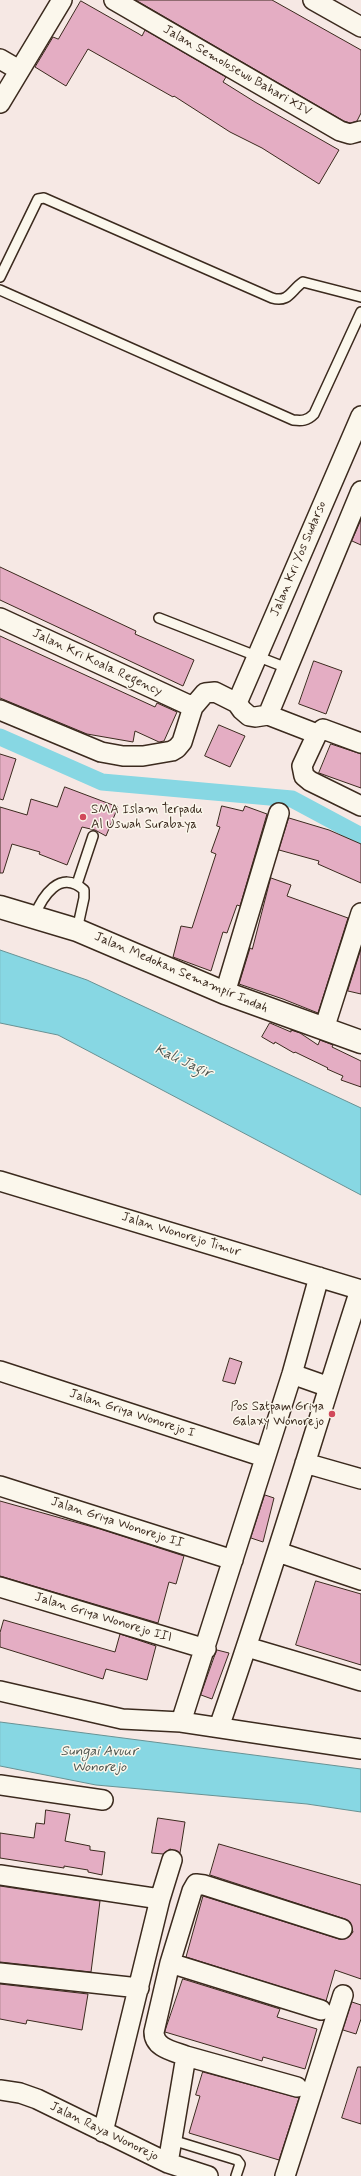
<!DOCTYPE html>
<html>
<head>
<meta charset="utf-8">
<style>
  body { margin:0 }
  canvas { display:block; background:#f6e8e4 }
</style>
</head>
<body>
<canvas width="361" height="2176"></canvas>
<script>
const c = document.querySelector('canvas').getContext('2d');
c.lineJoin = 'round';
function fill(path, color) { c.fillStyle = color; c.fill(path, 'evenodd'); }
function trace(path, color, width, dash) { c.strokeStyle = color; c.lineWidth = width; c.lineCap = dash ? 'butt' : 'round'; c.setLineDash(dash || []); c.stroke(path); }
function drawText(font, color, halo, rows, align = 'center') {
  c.font = font + ' Mynerve,sans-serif'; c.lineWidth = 3; c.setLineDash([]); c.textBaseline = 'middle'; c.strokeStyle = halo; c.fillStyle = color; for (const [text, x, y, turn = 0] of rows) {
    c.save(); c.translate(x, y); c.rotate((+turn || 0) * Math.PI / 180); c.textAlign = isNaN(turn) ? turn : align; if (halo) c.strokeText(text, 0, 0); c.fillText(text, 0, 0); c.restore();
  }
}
const water = new Path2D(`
  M0 950 87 980 361 1108V1195L58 1035 0 1023Z
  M0 1722 361 1769V1812L307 1804 96 1785 0 1766Z`);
const canal = new Path2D(`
  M0 737 102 782 292 799 361 836`);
const building = new Path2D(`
  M136 0H272L361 50V113L357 121 350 123 344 121Z
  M81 1 139 34 142 36 145 30 226 77 223 82 255 102 339 150 319 184 262 148 230 132 174 96 173 97 88 49 66 86 35 67 53 37 58 39Z
  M361 520V545L352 541Z
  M0 567 136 631 135 634 194 660 183 686 0 600Z
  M0 636 155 707 157 703 177 712 164 741 159 742 135 731 133 742 87 734 0 698Z
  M314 661 342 671 326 714 299 704Z
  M219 725 245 736 230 767 205 756Z
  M331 744 361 754V788L319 773Z
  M0 754 16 759 3 800 0 799Z
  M65 787 118 807 106 836 95 830 82 827 67 865 39 854 40 852 12 844 3 873H0V807L27 815 31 799 57 807Z
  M222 806 243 811 245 806 267 814 240 906 237 905 227 933 223 932 211 971 173 957 181 926 192 928 203 894 216 854 211 852 220 827 217 826Z
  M289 818 329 830 361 844V883L318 864 319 861 279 850Z
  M271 878 291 885 287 896 348 918 318 1013 283 999 239 984 250 948 252 949Z
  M361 949V994L348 991Z
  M270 1023 291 1032V1030L300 1033 318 1045 320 1040 333 1045 332 1047 361 1061V1087L341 1080 343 1076 327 1069 328 1068 295 1052 294 1053 275 1042 274 1044 262 1037Z
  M230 1358 242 1362 235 1384 223 1381Z
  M265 1495 274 1498 263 1542 251 1538Z
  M0 1501 100 1529 184 1556 176 1584 169 1582 158 1623 0 1576Z
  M316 1581 361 1594V1665L296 1645Z
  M4 1620 115 1652 120 1634 156 1646 147 1680 106 1669 103 1679 0 1647V1633Z
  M217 1650 229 1653 212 1699 201 1695Z
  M46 1810 70 1814 65 1841 90 1846V1850L105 1852 102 1875 88 1872V1870L64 1866V1868L0 1858V1833L34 1838 36 1823 44 1824Z
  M158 1818 185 1822 180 1853 170 1849 163 1854 152 1853Z
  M219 1844 361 1885V1979L335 1970 326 2001 186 1957 203 1896 339 1939 349 1937 353 1932 350 1922 345 1919 210 1875Z
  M0 1886 100 1901 91 1972 0 1962Z
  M183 1979 280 2009 277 2017 317 2029 305 2069 263 2057 262 2061 165 2032Z
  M0 1984 88 1994 82 2030 27 2020 26 2024 0 2019Z
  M352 2002 361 2005V2019L356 2034 343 2030Z
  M358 2067H361V2124L342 2118Z
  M203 2072 299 2098 279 2160 189 2133 200 2096 196 2095Z`);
const service = new Path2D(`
  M0 277 38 199 44 198 272 298C289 303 291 290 303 282L361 297
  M0 290 293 420C302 421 307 421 314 414L361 312
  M159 618 287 668
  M77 884 93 836
  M34 917C42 897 60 868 84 890V898L77 930
  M172 2140 237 2160 240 2164 236 2176`);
const minor = new Path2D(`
  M114 0 340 131 350 134 361 131
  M313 0 361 27
  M0 59 19 70
  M0 103 62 0
  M0 618 193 707 205 693 215 692 237 703 242 710 249 716 255 717 268 715 317 734
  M237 703 361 416
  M0 710 101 752 123 756H143L172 751 177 748 182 742 193 707
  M268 715 361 491
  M361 743 323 729 317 734 302 766 304 776 310 781 361 806
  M225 993 279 813
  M324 1029 361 913
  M0 1181 361 1290
  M0 1371 264 1457
  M292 1374 329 1387
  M305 1463 361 1479
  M0 1486 233 1560
  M278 1552 361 1580
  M0 1587 206 1649
  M247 1647 361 1681
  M0 1691 122 1719 181 1722 361 1749
  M181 1722 292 1374 319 1277
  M219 1727C270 1582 313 1435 360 1290
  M0 1785 103 1800
  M0 1875 160 1899
  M170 1963 321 2010
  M0 1973 139 1988
  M186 2056 297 2087
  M0 2090 20 2093 37 2099 168 2163 208 2176
  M103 2132 160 1899 172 1860
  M168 2163 186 2056C173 2051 154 2048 154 2032L170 1963 192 1891 196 1884 204 1885 342 1929
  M285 2176 343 1995`);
const tertiary = new Path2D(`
  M0 907 77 930 225 993 361 1042`);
const markers = [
  [83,817,4,"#d1495b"],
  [332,1414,4,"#d1495b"]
];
const streetNames = [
  ["Jalan Semolosewu Bahari XIV",237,71,30],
  ["Jalan Kri Yos Sudarso",299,559,-67],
  ["Jalan Kri Koala Regency",97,663,25],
  ["Jalan Medokan Semampir Indah",181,973,23],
  ["Jalan Wonorejo Timur",181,1235,17],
  ["Jalan Griya Wonorejo I",132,1414,18],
  ["Jalan Griya Wonorejo II",117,1523,18],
  ["Jalan Griya Wonorejo III",103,1618,17],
  ["Jalan Raya Wonorejo",104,2132,26]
];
const poiNames = [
  ["SMA Islam Terpadu",91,810],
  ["Al Uswah Surabaya",91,825],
  ["Pos Satpam Griya",324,1407,"right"],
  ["Galaxy Wonorejo",324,1422,"right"]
];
const waterNames = [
  ["Kali Jagir",183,1062,25],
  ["Sungai Avuur",99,1752],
  ["Wonorejo",99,1768]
];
fill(water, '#87d7e3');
trace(water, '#699294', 1);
trace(canal, '#87d7e3', 17);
fill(building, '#e4adc3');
trace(building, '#3b2a1e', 1);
trace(service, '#3b2a1e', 12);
trace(minor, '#3b2a1e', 22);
trace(tertiary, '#3b2a1e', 25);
trace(service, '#fbf7ec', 9);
trace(minor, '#fbf7ec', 19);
trace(tertiary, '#fbf7ec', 22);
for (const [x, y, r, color] of markers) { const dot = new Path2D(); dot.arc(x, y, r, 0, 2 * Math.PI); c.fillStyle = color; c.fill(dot); trace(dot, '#fbf7ec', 1.5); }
drawText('13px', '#3b2a1e', '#fbf7ec', streetNames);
drawText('13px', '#3b2a1e', '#fbf7ec', poiNames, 'left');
drawText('italic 14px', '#4e554f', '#fbf7ec', waterNames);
</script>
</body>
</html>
